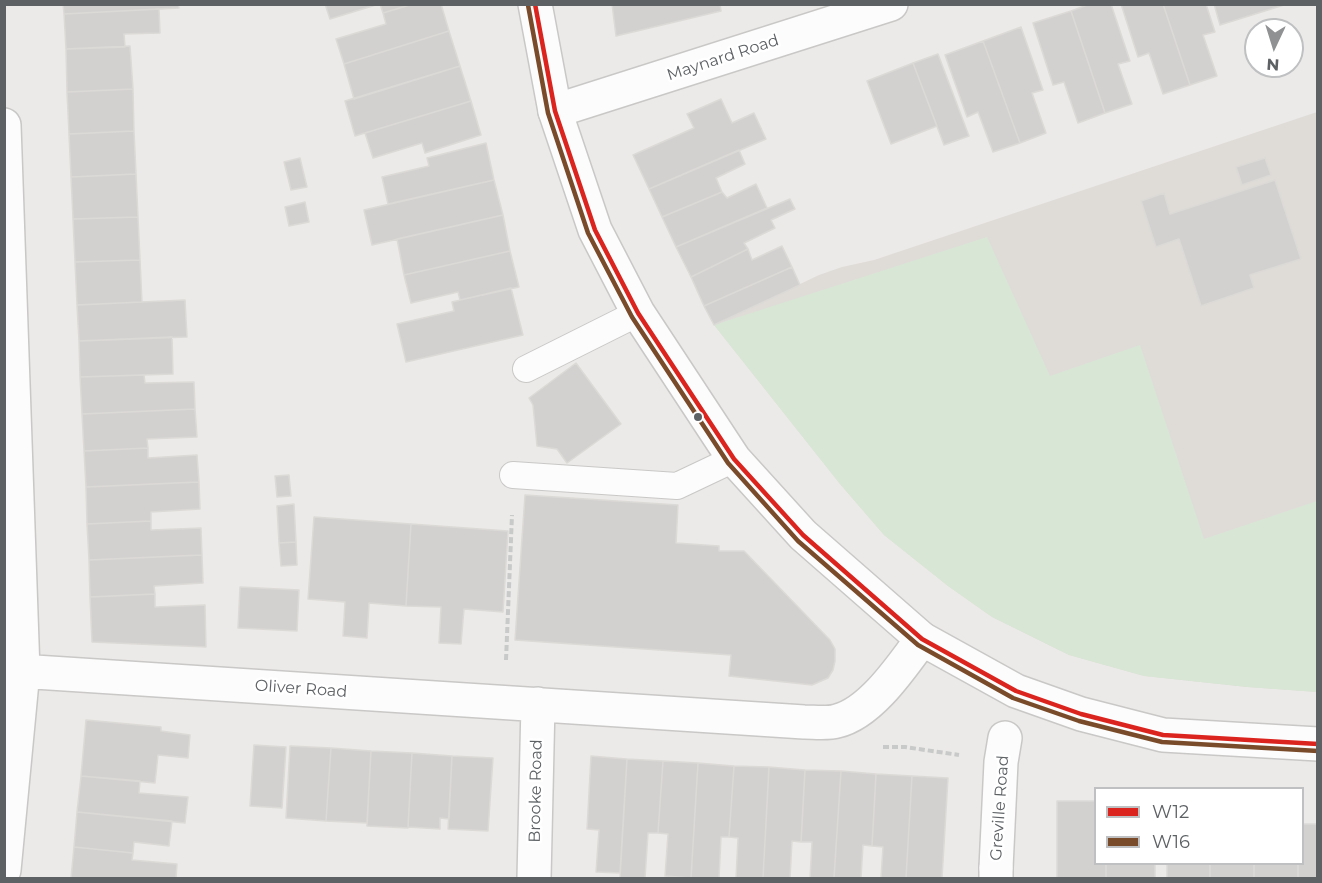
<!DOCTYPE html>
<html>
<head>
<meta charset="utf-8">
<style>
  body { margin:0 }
  #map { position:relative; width:1322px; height:883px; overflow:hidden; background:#eceae8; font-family:Montserrat,sans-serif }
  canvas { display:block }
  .frame { position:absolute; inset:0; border:6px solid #5d6164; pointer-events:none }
  .legend { position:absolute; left:1094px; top:787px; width:210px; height:78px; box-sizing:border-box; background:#fff; border:2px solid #bec0c1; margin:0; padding:8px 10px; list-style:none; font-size:18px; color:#5d6164 }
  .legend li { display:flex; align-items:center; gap:12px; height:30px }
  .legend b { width:30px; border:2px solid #bec0c1 }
  .north { position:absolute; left:1244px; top:18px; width:60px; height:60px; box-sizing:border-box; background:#fff; border:2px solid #bec0c1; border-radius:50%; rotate:184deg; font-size:16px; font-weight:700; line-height:24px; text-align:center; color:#5d6164 }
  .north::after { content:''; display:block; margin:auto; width:21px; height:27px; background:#8f9192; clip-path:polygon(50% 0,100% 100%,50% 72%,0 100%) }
</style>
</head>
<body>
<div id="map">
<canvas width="1322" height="883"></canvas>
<div class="frame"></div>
<ul class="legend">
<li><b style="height:8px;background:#dc241f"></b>W12</li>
<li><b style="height:8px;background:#7a4b2a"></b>W16</li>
</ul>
<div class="north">N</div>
</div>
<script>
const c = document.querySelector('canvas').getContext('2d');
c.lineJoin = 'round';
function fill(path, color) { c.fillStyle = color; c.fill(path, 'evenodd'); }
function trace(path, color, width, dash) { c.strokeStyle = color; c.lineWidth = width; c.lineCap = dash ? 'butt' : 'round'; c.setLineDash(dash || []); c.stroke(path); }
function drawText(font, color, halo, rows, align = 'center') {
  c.font = font + ' Montserrat,sans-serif'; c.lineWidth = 5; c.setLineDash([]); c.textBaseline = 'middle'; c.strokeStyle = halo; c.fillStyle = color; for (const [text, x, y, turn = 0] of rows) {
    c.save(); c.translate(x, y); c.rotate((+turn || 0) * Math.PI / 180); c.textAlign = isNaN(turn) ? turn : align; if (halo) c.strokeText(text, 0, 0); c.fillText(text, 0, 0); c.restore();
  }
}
const education = new Path2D(`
  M1317 112V692L1247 687 1144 676 1069 655 992 617 948 586 884 535 840 484 714 325 819 275 842 267 874 260Z`);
const green = new Path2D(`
  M987 237 1050 376 1140 345 1204 539 1317 501V692L1247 687 1144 676 1069 655 992 617 948 586 884 535 840 484 714 325Z`);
const building = new Path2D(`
  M63 4H178L179 8 64 14Z
  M325 4H379L330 19Z
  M380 4H413L383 13Z
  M413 4H441L449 31 344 64 336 39 386 24 383 13Z
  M612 4H720L721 11 616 36Z
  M1090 4H1111L1130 61 1118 64 1132 104 1105 113 1071 11Z
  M1121 4H1163L1190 85 1163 94 1149 53 1138 57Z
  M1163 4H1206L1215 32 1203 35 1217 76 1190 85Z
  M1214 4H1287L1220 25Z
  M159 9 160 33 124 34 125 47 66 49 64 14Z
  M1071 11 1105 113 1078 123 1064 82 1053 85 1033 23Z
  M1021 27 1043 90 1032 93 1046 133 1020 143 983 41Z
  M449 31 460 66 354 99 344 64Z
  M983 41 1020 143 993 152 978 112 967 117 945 55Z
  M130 46 133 89 67 92 66 49Z
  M938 54 969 136 944 145 913 63Z
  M913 63 937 126 891 144 867 81Z
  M460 66 471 101 355 136 345 101Z
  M133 89 134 131 69 134 67 92Z
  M721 99 732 123 754 113 766 139 649 189 633 155 694 128 687 114Z
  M471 101 481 135 425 153 422 143 373 158 365 133Z
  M134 131 136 174 71 177 69 134Z
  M486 143 494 180 388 204 382 177 429 166 427 158Z
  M739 150 745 164 716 178 722 192 662 217 649 189Z
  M300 158 307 187 291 190 284 162Z
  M1265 158 1271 175 1242 185 1236 167Z
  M136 174 138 217 73 219 71 177Z
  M494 180 503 215 372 245 364 210Z
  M1275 180 1301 259 1250 275 1254 288 1201 306 1179 239 1156 247 1141 201 1164 193 1170 214Z
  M756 184 767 208 676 247 662 217 722 192 727 198Z
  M790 199 795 209 771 220 775 228 744 243 748 249 691 277 676 247Z
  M305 202 309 222 289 226 285 207Z
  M503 215 510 251 404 275 397 239Z
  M138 217 140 260 75 262 73 219Z
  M782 246 792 267 704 306 691 277 748 249 752 260Z
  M510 251 519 287 460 300 458 292 411 303 404 275Z
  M140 260 142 302 77 305 75 262Z
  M792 267 800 285 714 325 704 306Z
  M511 288 523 335 406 362 397 324 454 311 452 302Z
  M185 300 187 337 79 341 77 305Z
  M172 337 173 374 80 377 79 341Z
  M576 363 621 424 567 463 557 449 537 446 533 405 529 398Z
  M144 375 145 383 194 382 195 409 82 414 80 377Z
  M195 409 197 437 147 439 148 448 84 451 82 414Z
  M148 448V458L197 455 199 482 86 487 84 451Z
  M289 475 291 496 277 497 275 476Z
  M199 482 200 509 151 512V521L87 524 86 487Z
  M525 495 678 505 676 543 719 546V551H744L830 640 835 649V661L833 670 828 678 812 685 729 676 731 655 515 640Z
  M294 504 296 542 279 543 277 506Z
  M314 517 411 524 406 606 369 603 367 638 343 636 345 602 308 599Z
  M151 521V530L201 528 202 555 89 560 87 524Z
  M411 524 508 531 503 612 464 609 461 644 439 643 441 607 406 606Z
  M296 542 297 565 281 566 279 543Z
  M202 555 203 583 154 586 155 594 90 597 89 560Z
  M240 587 299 590 297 631 238 628Z
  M155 594V607L205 605 206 647 92 642 90 597Z
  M86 720 161 727V731L190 735 188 758 158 755 155 783 81 776Z
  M254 745 286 747 282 808 250 806Z
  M290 746 331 748 326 821 286 818Z
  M331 748 371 751 367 823 326 821Z
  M371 751 412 753 408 828 367 826Z
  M412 753 452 756 449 819 440 818V829L408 827Z
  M452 756 493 758 488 831 448 829Z
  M591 756 627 759 620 873 596 872 599 830 587 829Z
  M627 759 663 761 658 833H648L645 878H620Z
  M663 761 698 763 691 878 665 876 668 834 658 833Z
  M698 763 734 766 729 837H721L719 878H691Z
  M734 766 769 767 763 878H736L738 838 729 837Z
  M769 767 805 770 801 842 792 841 790 878H763Z
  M805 770 841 771 834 878H810L812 842H801Z
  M841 771 876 774 872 846 863 845 861 878H834Z
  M876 774 912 776 906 878H881L883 847 872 846Z
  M81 776 140 781 139 793 188 797 185 823 77 812Z
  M912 776 948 778 942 878H906Z
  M1057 801H1096V864H1106V878H1057Z
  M77 812 172 821 169 846 134 842 133 853 74 847Z
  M1302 824H1318V878H1298V864H1302Z
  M74 847 133 853 132 860 177 864 176 878H71Z
  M1106 864H1155V878H1106Z
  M1167 864H1210V878H1167Z
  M1210 864H1254V878H1210Z
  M1254 864H1298V878H1254Z`);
const path = new Path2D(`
  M506 660 512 515
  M883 747H905L959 755`);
const service = new Path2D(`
  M526 369 638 313
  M513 475 677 486 734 459`);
const pedestrian = new Path2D(`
  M996 868 1001 762 1005 738`);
const minor = new Path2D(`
  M555 111 891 4
  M4 125 23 671 4 870
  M4 670 804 722C814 722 827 724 837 721 871 713 902 666 922 639
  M996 868V878
  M534 878 538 704`);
const tertiary = new Path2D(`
  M535 4 555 111 595 230 638 313 734 459 803 535 922 639 1016 691 1081 714 1163 735 1318 744`);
const bus1 = new Path2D(`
  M535 4 555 111 595 230 638 313 734 459 803 535 922 639 1016 691 1081 714 1163 735 1318 744`);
const bus2 = new Path2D(`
  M528 5 548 113 588 233 632 317 728 463 798 541 918 645 1013 698 1079 721 1162 742 1318 751`);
const markers = [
  [698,417,5,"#5d6164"]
];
const streetNames = [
  ["Maynard Road",723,58,-18],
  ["Oliver Road",301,689,4],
  ["Brooke Road",536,791,-89],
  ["Greville Road",1000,808,-86]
];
fill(education, '#dfdcd8');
fill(green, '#d8e6d5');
fill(building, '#d3d1d0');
trace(building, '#dcdad7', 1.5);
trace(service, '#c9c8c7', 28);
trace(pedestrian, '#c9c8c7', 36);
trace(minor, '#c9c8c7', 36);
trace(tertiary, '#c9c8c7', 36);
trace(path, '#c7cac9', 4, [6, 3]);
trace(service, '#fcfcfc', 26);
trace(pedestrian, '#fcfcfc', 33);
trace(minor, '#fcfcfc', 33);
trace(tertiary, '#fcfcfc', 33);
trace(bus1, '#dc241f', 4.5);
trace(bus2, '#7a4b2a', 4.5);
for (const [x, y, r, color] of markers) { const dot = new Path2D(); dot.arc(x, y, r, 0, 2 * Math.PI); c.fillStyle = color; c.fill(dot); trace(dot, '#fff', 2); }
drawText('16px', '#5d6164', '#fff', streetNames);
</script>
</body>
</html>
